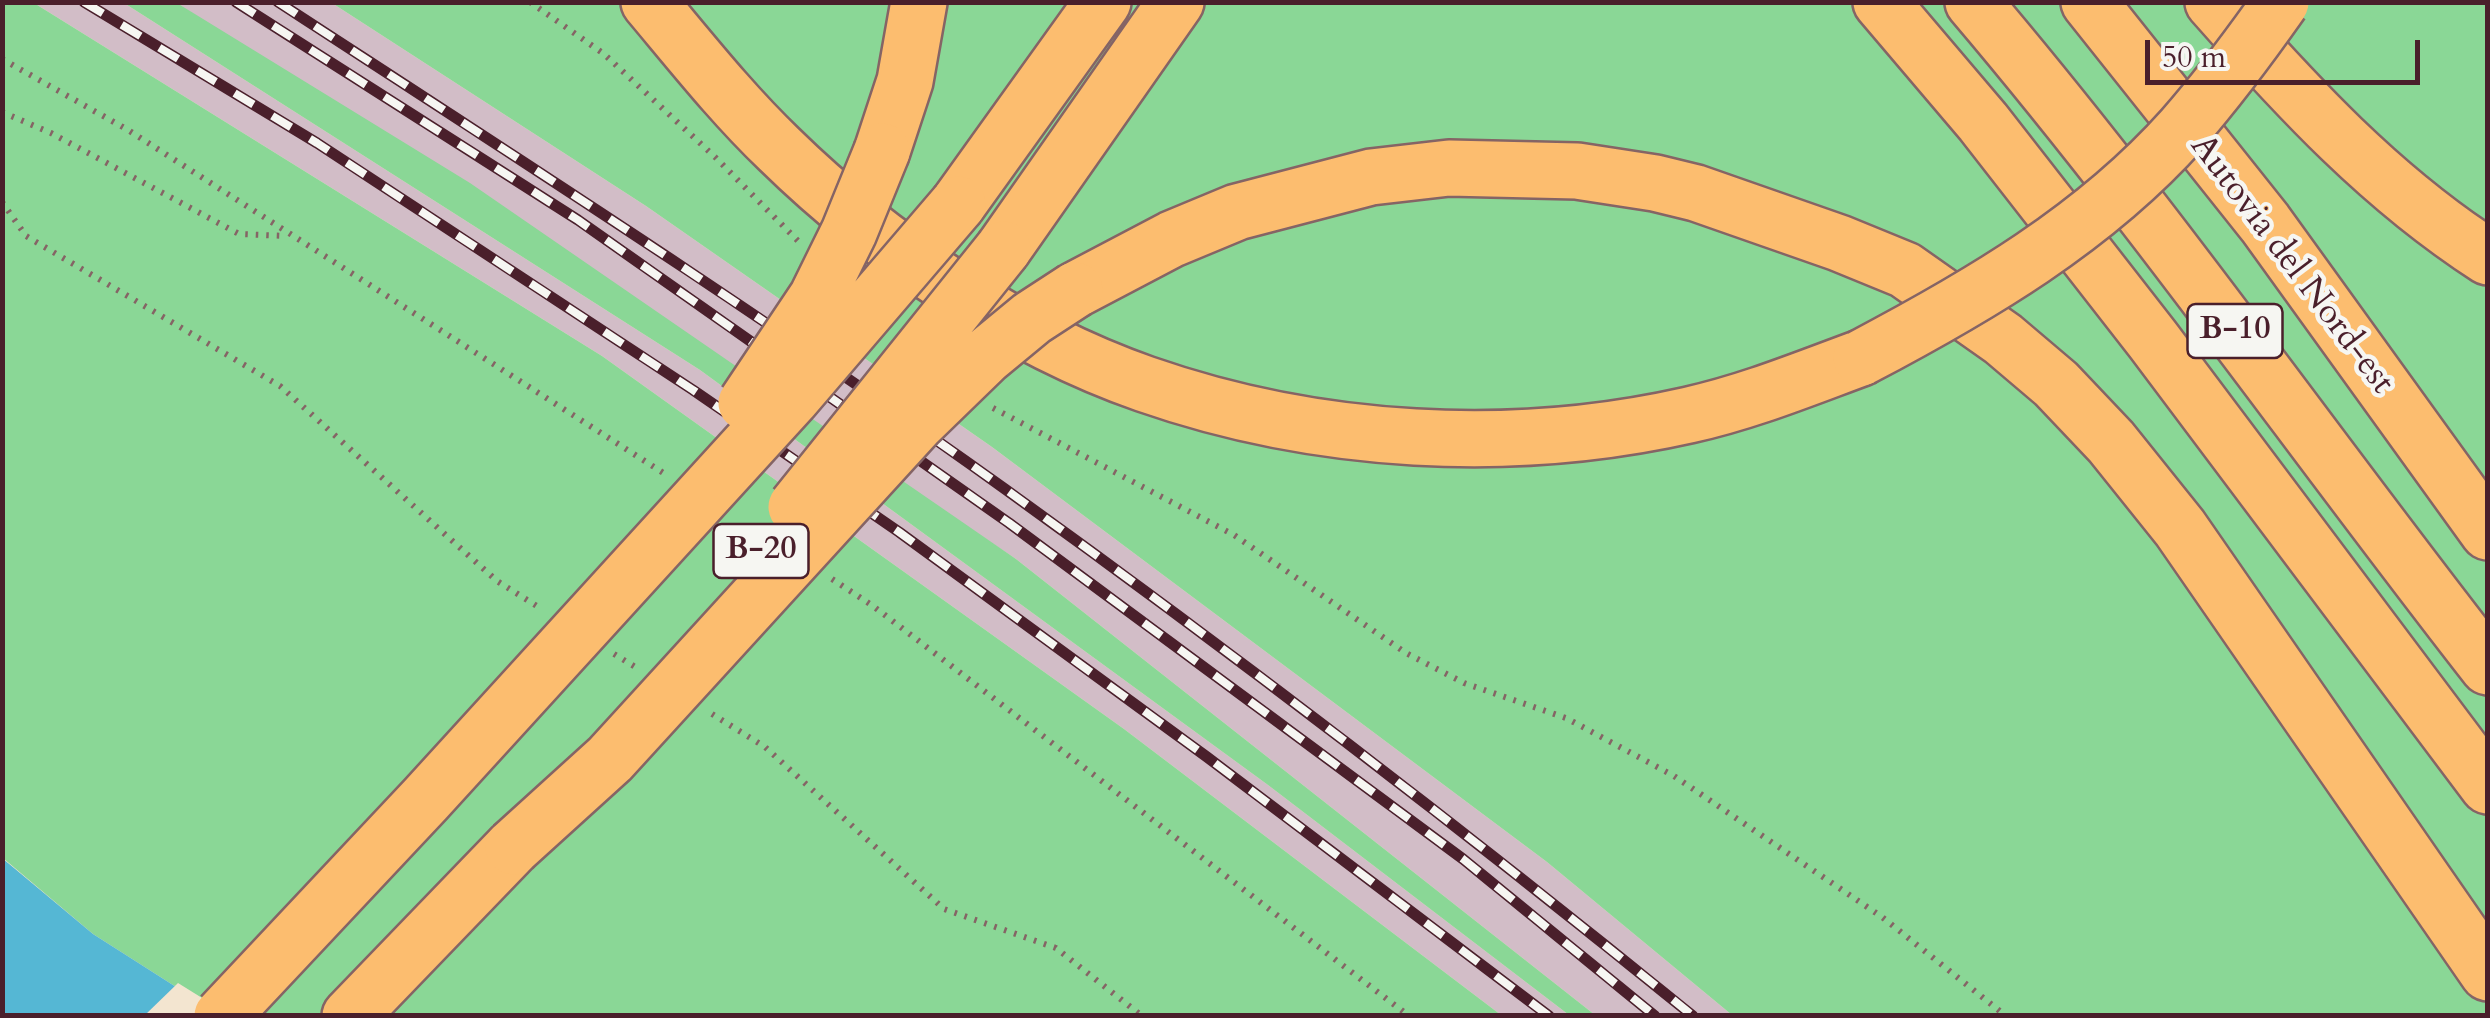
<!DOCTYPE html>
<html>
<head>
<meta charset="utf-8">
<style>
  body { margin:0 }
  #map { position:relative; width:2490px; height:1018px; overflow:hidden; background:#f3e5d0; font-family:Cardo,serif }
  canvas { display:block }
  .frame { position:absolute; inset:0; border:5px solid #4a1f2b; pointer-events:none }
  .scale { position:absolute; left:2145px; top:40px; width:275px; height:45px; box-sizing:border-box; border:5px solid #4a1f2b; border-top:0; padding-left:12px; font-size:30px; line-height:35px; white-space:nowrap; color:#4a1f2b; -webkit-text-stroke:8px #f6f6f2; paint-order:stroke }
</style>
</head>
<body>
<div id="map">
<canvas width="2490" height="1018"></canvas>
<div class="frame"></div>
<div class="scale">50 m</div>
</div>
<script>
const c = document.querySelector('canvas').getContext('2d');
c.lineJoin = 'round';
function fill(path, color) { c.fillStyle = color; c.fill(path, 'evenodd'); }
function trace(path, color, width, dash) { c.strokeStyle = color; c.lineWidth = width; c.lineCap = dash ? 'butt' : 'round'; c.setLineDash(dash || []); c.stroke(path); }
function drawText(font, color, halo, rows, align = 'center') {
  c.font = font + ' Cardo,serif'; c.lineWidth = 9; c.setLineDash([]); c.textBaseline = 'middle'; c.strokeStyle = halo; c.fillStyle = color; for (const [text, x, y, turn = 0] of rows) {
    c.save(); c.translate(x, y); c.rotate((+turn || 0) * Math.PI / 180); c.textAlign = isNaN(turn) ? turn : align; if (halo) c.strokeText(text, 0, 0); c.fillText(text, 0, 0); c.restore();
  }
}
const industrial = new Path2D(`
  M34 3H124L700 370 1268 785 1569 1015H1501L1124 729 602 356Z
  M177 3H332L646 206 992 447 1547 862 1732 1015H1595L1016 559Z`);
const green = new Path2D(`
  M2 3H34L602 356 1124 729 1501 1015H220L93 934 3 858Z
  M124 3H177L470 183 1016 559 1595 1015H1569L1268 785 700 370Z
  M332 3H2487V1015H1732L1547 862 992 447 646 206Z`);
const water = new Path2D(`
  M2 858 93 934 220 1015H3Z`);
const pier = new Path2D(`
  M178 983 223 1011 225 1016 145 1015Z`);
const path = new Path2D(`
  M530 2 604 54 715 157 798 241
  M2 59 128 130 665 474
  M2 112 51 133 239 234 287 236
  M2 202 26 236 280 386 497 581 540 608
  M993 408 1234 535 1406 653 1464 683 1566 718 1674 776 1882 917 2006 1016
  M832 579 873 606 1409 1016
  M614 654 637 668
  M712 714 765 747 944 909 1056 948 1142 1016`);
const highway = new Path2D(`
  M649 2C691 52 732 104 779 149 879 247 1013 338 1145 384 1317 444 1512 455 1689 415 1748 402 1804 379 1861 358
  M1881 2 1983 122 2153 340 2488 786
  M1973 2C2155 216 2315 446 2488 667
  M2089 2 2265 223 2488 532
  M2213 2C2297 97 2381 188 2488 257
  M882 151 905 81 919 2
  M958 204 1103 2
  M1003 249 1176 2
  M1075 290 1172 239 1237 212 1371 177 1449 168 1577 171 1655 183 1696 193 1839 243 1905 270 2003 339 2056 384 2111 442 2180 528 2488 973
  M350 1016 513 847`);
const rail = new Path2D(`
  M84 2 317 143 693 390 899 532 1207 757 1549 1016
  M236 2 578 220 1009 523 1463 859 1655 1016
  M278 2C522 161 768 319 1005 489 1240 658 1469 834 1693 1016`);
const highwayBridge = new Path2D(`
  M1861 358C1977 297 2094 229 2183 129 2218 89 2250 46 2281 2
  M746 403 817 297 849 232 882 151
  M796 507 1003 249
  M513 847 610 759 917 423 986 356 1032 318 1075 290
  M222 1016 425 800 791 399 958 204`);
const shields = [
  [2235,331,95],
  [761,551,95]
];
const shieldNames = [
  ["B-10",2235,331],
  ["B-20",761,551]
];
const streetNames = [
  ["Autovia del Nord-est",2291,265,53]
];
fill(industrial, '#d2bdc7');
fill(green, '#8ad796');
fill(water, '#55b7d4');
fill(pier, '#f3e5d0');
trace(highway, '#856465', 60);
trace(path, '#856465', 6, [2.5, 8]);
trace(highway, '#fcbd6f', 55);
trace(rail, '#4a1f2b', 11);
trace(rail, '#f6f6f2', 8, [22]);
trace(highwayBridge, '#856465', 60, []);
trace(highwayBridge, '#fcbd6f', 55);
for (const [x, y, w] of shields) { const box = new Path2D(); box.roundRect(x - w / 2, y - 27, w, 54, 8); c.fillStyle = '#f6f6f2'; c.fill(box); trace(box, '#4a1f2b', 2.5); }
drawText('bold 32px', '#4a1f2b', null, shieldNames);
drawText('35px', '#4a1f2b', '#f6f6f2', streetNames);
</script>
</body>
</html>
